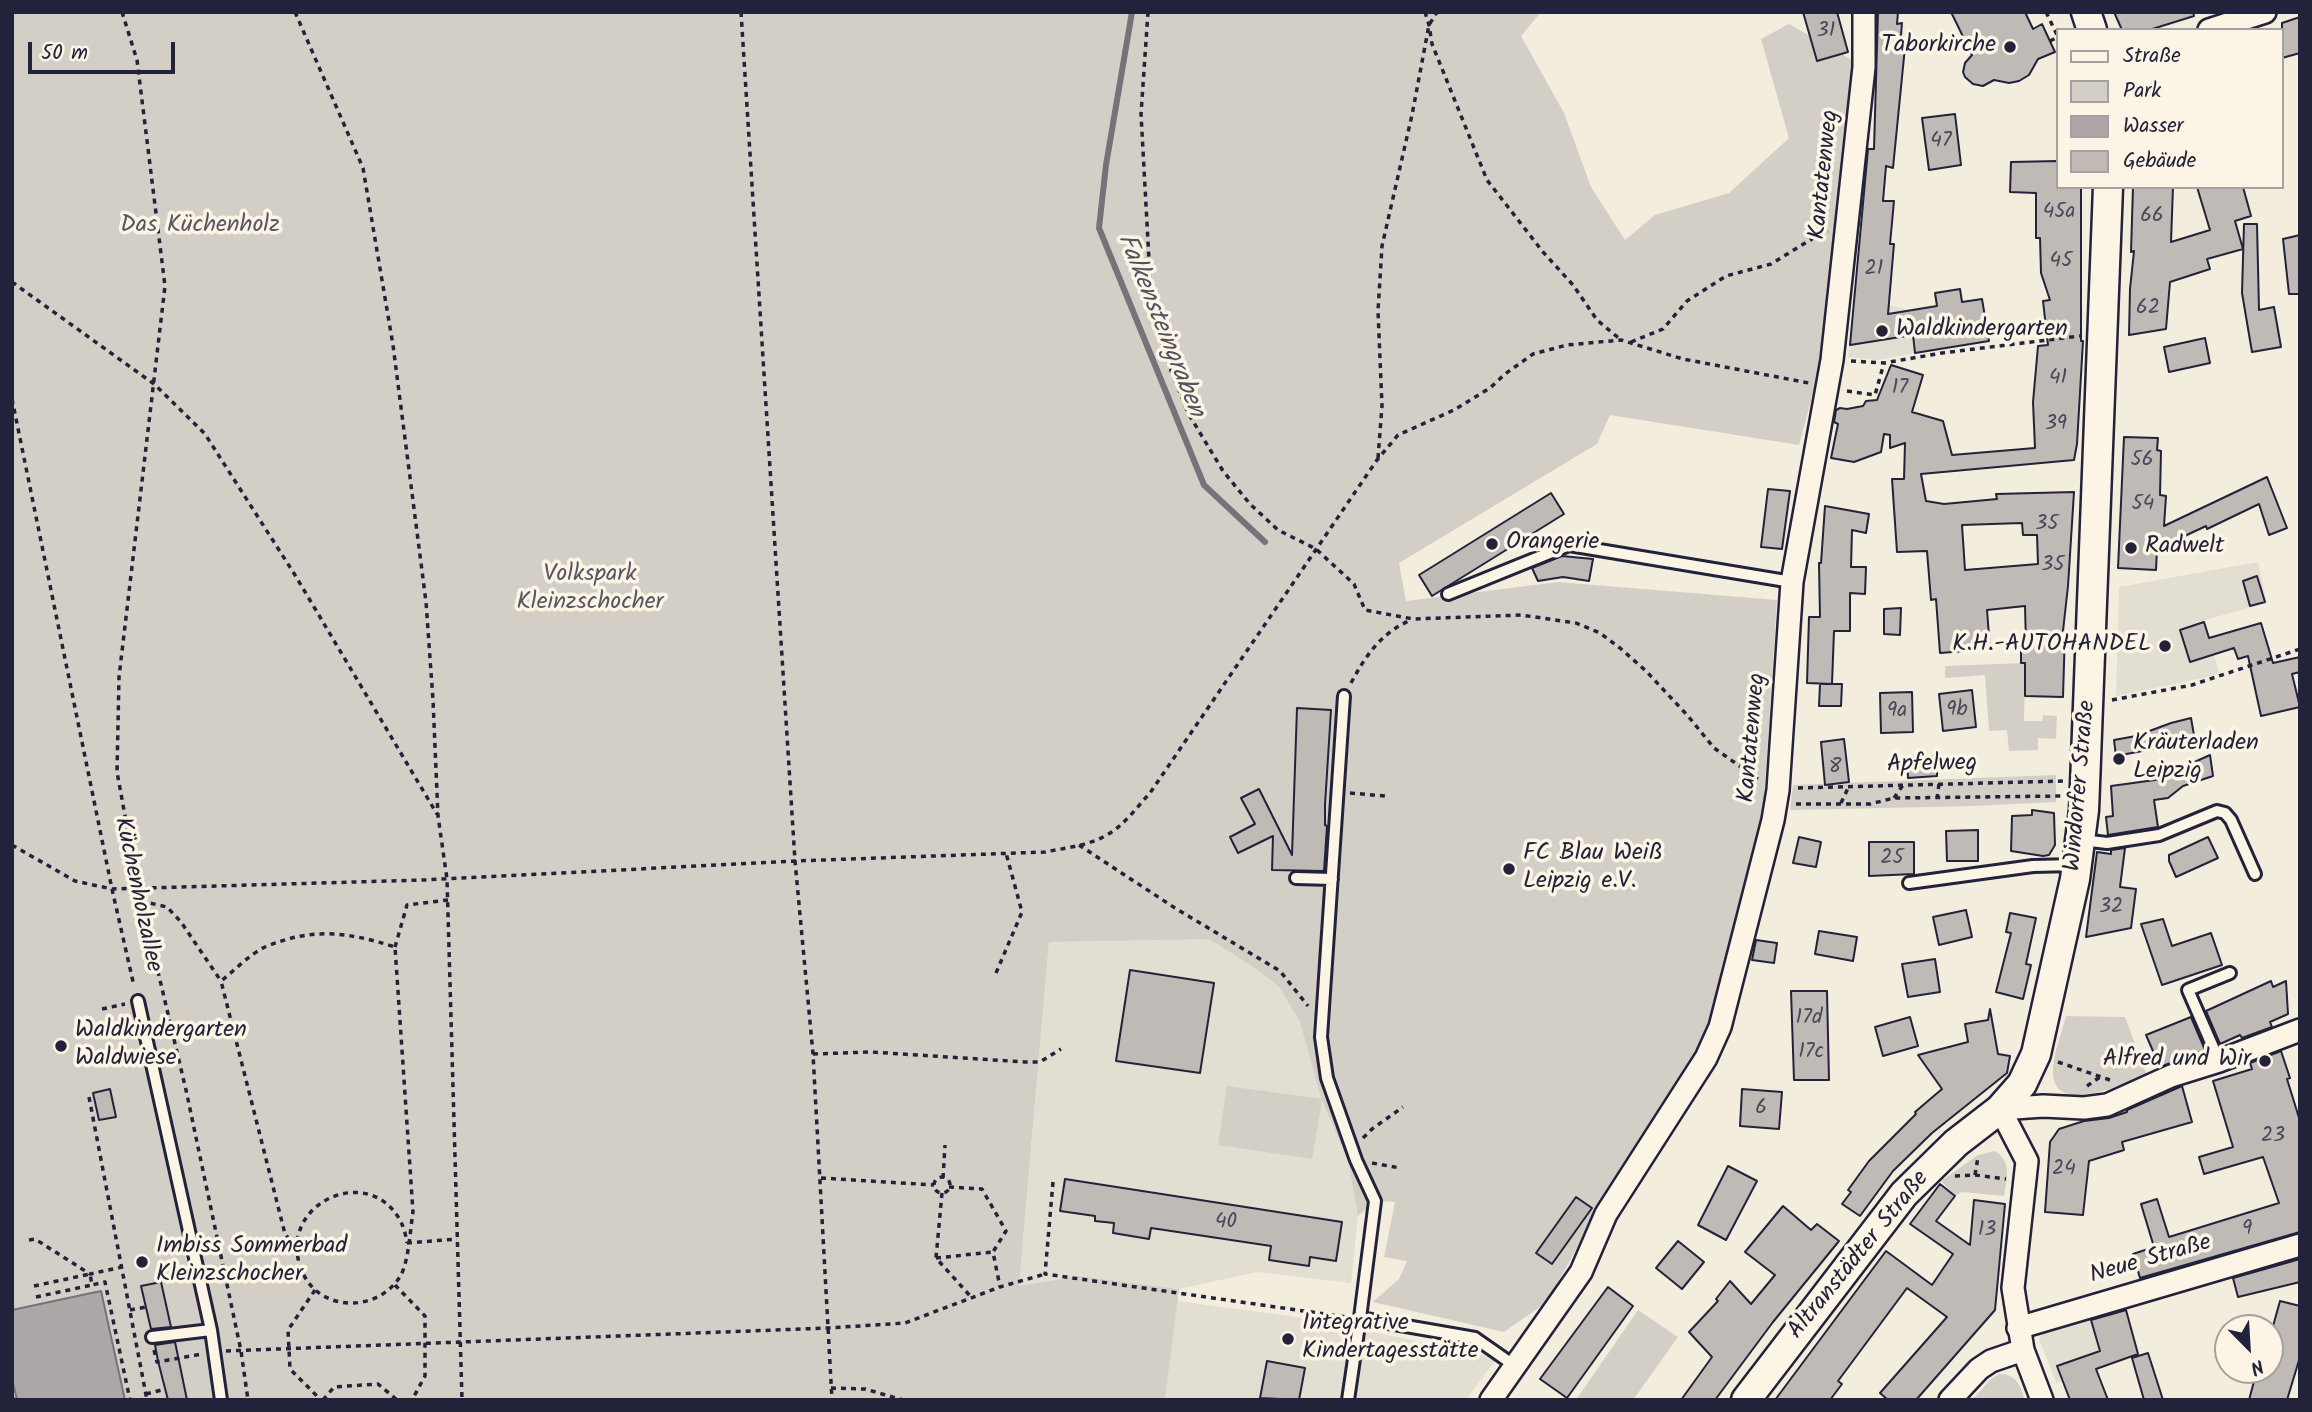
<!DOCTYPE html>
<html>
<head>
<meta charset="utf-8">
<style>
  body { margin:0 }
  #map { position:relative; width:2312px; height:1412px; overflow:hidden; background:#f3edde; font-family:Kalam,sans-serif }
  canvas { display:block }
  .frame { position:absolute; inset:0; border:14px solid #22223b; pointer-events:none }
  .legend { position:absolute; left:2056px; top:28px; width:228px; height:161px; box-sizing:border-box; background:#fcf5e5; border:2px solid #a5a1a1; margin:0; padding:9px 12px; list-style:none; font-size:21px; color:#22223b }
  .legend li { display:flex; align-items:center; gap:14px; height:35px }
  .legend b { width:35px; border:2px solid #a5a1a1 }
  .north { position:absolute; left:2214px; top:1314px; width:70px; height:70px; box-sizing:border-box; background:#fcf5e5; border:2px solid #a5a1a1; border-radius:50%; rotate:156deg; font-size:19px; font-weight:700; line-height:28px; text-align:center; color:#22223b }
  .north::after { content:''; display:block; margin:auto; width:24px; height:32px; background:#22223b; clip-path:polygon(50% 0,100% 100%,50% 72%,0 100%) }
  .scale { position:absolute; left:28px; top:42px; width:147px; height:32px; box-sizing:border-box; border:4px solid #22223b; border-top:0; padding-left:9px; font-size:21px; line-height:24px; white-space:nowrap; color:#22223b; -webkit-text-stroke:5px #fcf5e5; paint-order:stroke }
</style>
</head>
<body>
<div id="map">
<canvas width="2312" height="1412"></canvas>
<div class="frame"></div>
<ul class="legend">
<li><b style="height:9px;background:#fcf5e5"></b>Straße</li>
<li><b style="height:19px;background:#d4cfc6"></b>Park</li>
<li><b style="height:19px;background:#aca7a6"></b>Wasser</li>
<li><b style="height:19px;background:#bfbab6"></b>Gebäude</li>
</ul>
<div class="north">N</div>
<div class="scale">50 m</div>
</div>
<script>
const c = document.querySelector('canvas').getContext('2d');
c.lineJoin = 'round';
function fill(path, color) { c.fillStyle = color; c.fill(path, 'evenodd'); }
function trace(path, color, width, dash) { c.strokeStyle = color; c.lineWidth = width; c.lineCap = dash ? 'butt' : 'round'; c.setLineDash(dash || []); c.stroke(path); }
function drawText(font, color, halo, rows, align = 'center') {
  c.font = font + ' Kalam,sans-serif'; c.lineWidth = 7; c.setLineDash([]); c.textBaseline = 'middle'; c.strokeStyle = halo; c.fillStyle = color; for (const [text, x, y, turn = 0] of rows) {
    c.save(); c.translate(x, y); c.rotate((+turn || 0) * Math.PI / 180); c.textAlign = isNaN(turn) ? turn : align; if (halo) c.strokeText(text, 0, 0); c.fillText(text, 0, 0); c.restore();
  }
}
const built = new Path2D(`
  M1855 296 1909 310 1915 353 1878 360 1848 357Z
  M2258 562 2267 603 2205 620 2219 673 2203 678 2116 696 2119 587Z
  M1160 939H1209L1256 969 1279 987 1300 1022 1321 1100 1348 1161 1358 1216 1351 1283 1257 1272 1179 1289 1079 1276 1019 1287 1049 942Z
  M1177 1301 1311 1319 1497 1358 1466 1400H1165Z
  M2091 1319 2100 1351 2057 1384 2039 1339 2042 1333Z`);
const green = new Path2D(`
  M12 12H1541L1521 36 1564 113 1591 187 1625 240 1655 215 1729 193 1789 138 1761 39 1789 24 1854 61 1822 360 1799 445 1610 415 1597 444 1399 563 1406 601 1558 582 1777 600 1763 815 1709 1028 1643 1143 1611 1186 1547 1302 1504 1332 1373 1302 1399 1279 1407 1261 1384 1257 1395 1202 1375 1201 1358 1216 1348 1161 1322 1101 1312 1159 1218 1145 1227 1086 1321 1099 1300 1022 1279 987 1256 969 1209 939 1049 942 1019 1286 1079 1276 1179 1289 1165 1400H12Z
  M2025 663 2024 721H2042L2043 715 2057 716 2056 739 2038 738V750L2009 751 2007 730 1989 731 1985 675 1945 678V666Z
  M2056 775V802L1974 806 1790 810 1793 785Z
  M2066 1016 2125 1017 2147 1075C2125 1083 2050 1119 2053 1069 2054 1051 2062 1033 2066 1016Z
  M1995 1151C2012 1162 2007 1178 2004 1196L1961 1192 1955 1196 1941 1181 1978 1155Z
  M1638 1310 1678 1337 1633 1400H1576Z
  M1999 1374C2017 1374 2020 1386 2025 1400H1972L1991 1379Z`);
const water = new Path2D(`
  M101 1291 125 1400H17L12 1379V1310Z`);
const stream = new Path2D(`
  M1132 12 1106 165 1099 228 1204 485 1265 542`);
const building = new Path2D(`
  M1803 12H1837L1848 52 1817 61Z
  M1878 12H1898L1897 24 1902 23 1900 48 1905 47 1893 168 1886 166 1883 201H1894L1890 244H1894L1888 314 1937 306 1935 293 1960 289 1962 302 1982 299 1989 341 1915 353 1913 335 1850 345 1868 149H1874Z
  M1951 12H2025L2033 29 2042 24 2055 52 2038 59 2029 75 2019 81 2009 83 1994 80 1983 86 1973 84 1965 77 1963 72 1965 63 1972 55Z
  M2114 12H2193L2194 16 2149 30H2122Z
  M2300 17V53L2282 58V23Z
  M1955 114 1961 165 1929 170 1922 118Z
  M2058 161V187H2081V341H2083L2077 444 2074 460 1921 474 1926 501 1944 504 1997 499 1996 494 2074 492 2068 586 2063 631H2065L2063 697 2025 696V663H2021V645H2026L2025 606 1987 610 1990 649 1940 653 1936 599 1931 600 1927 551 1897 552 1892 479H1904L1905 443 1890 448V435L1884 434 1881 452 1854 462 1831 458 1838 424 1834 422 1836 410 1840 408 1847 409 1863 406 1866 401 1877 400 1891 365 1923 375 1912 412 1943 421 1952 455 2035 448 2033 402 2038 346 2048 345 2043 301 2050 300 2041 273 2040 238H2036V193L2010 192 2011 162ZM2022 523 2023 535H2037L2038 564 1965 570 1962 525Z
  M2133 187H2173L2171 242 2210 230 2197 187H2243L2251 216 2235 221 2243 249 2207 259 2210 269 2170 282 2166 329 2129 335 2130 289 2134 251 2131 252Z
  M2244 224H2257L2259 310 2274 307 2281 347 2252 352 2242 293Z
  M2300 235V294H2289L2283 239Z
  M2205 338 2210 363 2169 372 2164 347Z
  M2124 437 2158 438 2157 450 2161 451 2160 495 2166 496 2164 526 2267 477 2287 528 2269 535 2259 504 2207 529 2206 526 2157 549 2156 570 2118 568Z
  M1768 489 1790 491 1782 549 1761 547Z
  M1551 493 1564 514 1432 596 1419 575Z
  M1825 506 1869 514 1866 533 1852 530 1851 567H1866L1865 594 1850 593V631H1834L1832 684 1807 683 1809 617H1820L1819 563H1821Z
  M1562 556 1593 559 1589 581 1563 577 1538 581 1532 568Z
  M2257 576 2265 602 2250 606 2243 581Z
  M1901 608 1900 635 1884 634V609Z
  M2204 622 2209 638 2261 623 2273 663 2300 657V672L2292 674 2300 707 2261 716 2248 656 2238 659 2234 648 2190 662 2180 630Z
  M1820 684H1842L1841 706H1819Z
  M1972 690 1976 727 1943 731 1939 694Z
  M1912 692 1913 732 1881 733 1880 693Z
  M1297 708 1331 710 1325 805V825L1327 826 1324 871 1272 870 1273 836 1238 853 1230 837 1255 824 1241 798 1259 789 1292 855Z
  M2191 718 2195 741 2116 756 2114 740 2136 736 2171 723Z
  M1844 739 1849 782 1825 785 1821 742Z
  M2210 755 2213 776 2183 786 2168 798 2154 800 2158 827 2108 835 2106 817 2113 816 2111 786 2155 780Z
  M1937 756V776L1908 778 1907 757Z
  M2032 810 2054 813 2055 845 2049 855 2043 856 2011 851 2012 816 2032 815Z
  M1978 830V861H1947L1946 831Z
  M1799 837 1821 842 1816 867 1793 863Z
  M2208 837 2218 858 2176 877 2169 861V855Z
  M1869 842H1914V874L1869 876Z
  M2125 848 2120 887 2136 889 2131 928 2086 937 2097 852 2111 854V850Z
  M1966 910 1972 937 1939 945 1933 917Z
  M2010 913 2036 918 2026 964 2031 965 2023 999 1996 992 2011 933 2006 932Z
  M2163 919 2172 946 2211 933 2222 965 2162 985 2141 924Z
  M1819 931 1857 937 1853 961 1815 954Z
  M1756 940 1777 943 1774 963 1752 960Z
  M1935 959 1940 992 1908 997 1902 964Z
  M1130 970 1214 983 1200 1073 1116 1061Z
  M2271 981 2273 987 2286 981 2288 1014 2270 1022 2272 1027 2242 1038 2240 1035 2220 1044 2206 1011Z
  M1791 991H1827L1829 1080H1794Z
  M1990 1009 1998 1054 2010 1056 2007 1073 1932 1133 1893 1171 1860 1216 1842 1204 1851 1192 1848 1190 1869 1161 1916 1114 1915 1112 1942 1089 1918 1055 1968 1042 1965 1024 1988 1020Z
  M1910 1017 1918 1046 1883 1056 1875 1027Z
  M2191 1017 2205 1050 2160 1067 2146 1035Z
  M2281 1051 2290 1078 2287 1079 2300 1121V1232L2140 1278 2133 1254 2154 1247 2141 1204 2157 1199 2169 1237 2279 1203 2263 1157 2204 1174 2199 1157 2233 1147 2213 1081 2252 1069 2250 1063Z
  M2182 1086 2192 1122 2122 1142 2124 1150 2089 1161 2083 1215 2045 1212 2050 1142 2059 1129 2084 1121 2109 1118 2127 1112V1110Z
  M110 1089 116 1117 99 1120 93 1093Z
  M1742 1089 1782 1092 1779 1129 1740 1126Z
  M1728 1166 1757 1181 1726 1240 1698 1225Z
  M1065 1179 1342 1222 1336 1261 1310 1257 1309 1266 1269 1260 1271 1246 1151 1228 1149 1239 1113 1233 1114 1223 1095 1221V1216L1060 1211Z
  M1940 1184 1955 1196 1936 1221 1970 1245 1974 1200 2005 1204 1995 1310 1916 1400H1888L1880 1393 1947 1317 1907 1288 1838 1381 1842 1384 1830 1400H1775L1886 1251 1932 1285 1953 1254 1910 1224Z
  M1576 1197 1592 1208 1552 1264 1536 1253Z
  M1783 1206 1811 1230 1817 1224 1839 1241 1773 1322 1715 1400H1681L1712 1357 1689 1332 1718 1301 1716 1299 1730 1281 1751 1304 1775 1275 1745 1252Z
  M1678 1241 1704 1262 1682 1289 1656 1268Z
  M2300 1259V1282L2238 1297 2233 1278Z
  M161 1282 171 1327 151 1329 141 1286Z
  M1608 1287 1633 1306 1567 1398 1540 1379Z
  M2280 1301 2300 1306V1357L2287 1400H2249L2257 1370H2270V1337Z
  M2126 1310 2138 1354 2096 1369 2108 1400H2070L2057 1366 2100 1351 2091 1320Z
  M175 1342 180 1366 187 1400H168L158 1361 155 1345Z
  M2148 1353 2163 1400H2144L2132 1358Z
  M1267 1361 1305 1368 1299 1400 1260 1398Z`);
const path = new Path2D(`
  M122 12 137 60 165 286 119 677 117 772 138 887 186 1090 241 1351 248 1400
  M295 12 363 168 393 345 426 602 433 700 438 816 447 879 462 1400
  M741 12 795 861 813 1054 832 1400
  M1148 12 1141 114 1150 278 1158 333 1170 368 1188 413 1223 471 1250 504 1278 530 1316 549 1354 584 1365 610 1413 619 1521 615 1576 623 1600 633 1620 648 1646 671 1688 716 1714 748 1758 779
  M1425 12 1429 25 1432 44 1487 180 1543 252 1573 285 1597 320 1621 340
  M2046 12 2058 37
  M2050 41 2058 37
  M12 282 154 384 205 434 295 575 437 814
  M1631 342 1663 329 1687 301 1726 276 1771 264 1820 234 1828 231
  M1851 361 1884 363 1942 353 2080 336
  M1847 391 1875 395 1884 363
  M12 399 112 889 134 986
  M1378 458 1382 406 1378 311 1382 246 1412 115 1429 25 1437 12
  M1351 683C1366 655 1381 633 1411 620
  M2112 700 2192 685 2300 649
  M1798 788 2063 781
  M1350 793 1385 796
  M1894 798 1903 785
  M1937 799 1939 784
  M1841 803 1849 786
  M1796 804H1870L1894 798 2061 796
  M12 845 75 881 112 889 424 880 795 861 1045 852C1064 848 1087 846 1105 836 1123 827 1136 808 1150 793L1377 460 1398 435 1454 410 1490 388 1505 374 1533 354 1567 345 1621 340 1683 359 1809 383
  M1079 845 1175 908 1280 971 1308 1006
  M141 901 167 907 181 922 221 981
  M395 947 407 905 448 900
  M996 973 1022 912 1006 853
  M102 1009 125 1004
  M813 1054 871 1052 1025 1062H1040L1061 1049
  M2058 1062 2110 1080
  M2087 1086 2100 1077
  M89 1097 147 1400
  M1363 1138 1372 1129 1403 1107
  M1372 1163 1400 1168
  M1975 1175 1978 1157
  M1955 1176 1975 1175 2006 1179
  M934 1185a8 8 0 1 1 16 0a8 8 0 1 1-16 0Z
  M821 1178 934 1185
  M943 1178 945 1145
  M1053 1182 1045 1274 1346 1317
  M949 1187 982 1189 1006 1231 993 1252 1000 1287
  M942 1193 936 1258 972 1298
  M29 1240 35 1239 90 1274 122 1267
  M407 1243 457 1239
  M296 1247 285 1234 221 981C235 970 250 954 265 947 313 927 348 932 395 947L413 1212C410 1231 409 1259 401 1275 379 1313 319 1313 302 1271 274 1205 369 1160 401 1222 404 1228 406 1236 407 1243
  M936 1258 993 1252
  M395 1285 425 1316V1376L412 1400
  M34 1286 90 1274 92 1285 105 1282 130 1400
  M315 1290 288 1330 290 1369 321 1400
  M36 1297 92 1285
  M130 1310 146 1307
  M154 1350 157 1362 202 1354
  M226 1351 828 1328 905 1323 1000 1287 1045 1274
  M831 1388 865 1389 903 1400
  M12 1394 13 1400
  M146 1394 165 1389
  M323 1400 334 1387 378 1384 397 1400`);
const lane = new Path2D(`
  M1448 594 1569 545 1792 582
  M1344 696 1321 1037 1327 1078 1356 1160 1375 1201 1360 1318 1475 1338 1515 1366
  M2082 840 2107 843 2159 835 2217 811 2225 813 2231 820 2255 874
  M1296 878 1332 879
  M1909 883 2033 866 2075 865
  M138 1001 211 1330 221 1400
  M2219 1061 2188 990 2230 973
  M152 1337 211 1330
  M1348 1400 1360 1318`);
const street = new Path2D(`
  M2209 30 2265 12
  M2018 1328 2300 1245
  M1491 1400 1581 1272 1606 1214 1706 1058 1720 1027 1773 820 1778 790 1792 582 1832 360 1864 67V12
  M1950 1400 1979 1369 1991 1361 2023 1350
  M2042 1400 2023 1350 2013 1288 2027 1161 2000 1109 2043 1106 2084 1108 2107 1105 2171 1076 2219 1061 2300 1030`);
const secondary = new Path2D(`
  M2086 12 2092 30
  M1746 1400 1904 1194 1956 1143 2000 1109 2022 1084 2036 1054 2075 879 2084 810 2108 187`);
const markers = [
  [2010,47,7,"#22223b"],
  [1882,331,7,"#22223b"],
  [1492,544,7,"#22223b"],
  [2131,548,7,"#22223b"],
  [2165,646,7,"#22223b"],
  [2119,759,7,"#22223b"],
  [1509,869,7,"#22223b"],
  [61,1046,7,"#22223b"],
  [2265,1061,7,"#22223b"],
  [142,1262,7,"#22223b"],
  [1288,1339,7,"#22223b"]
];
const numberNames = [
  ["31",1826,32],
  ["47",1941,142],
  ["45a",2059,213],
  ["66",2152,217],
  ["45",2061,262],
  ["21",1874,270],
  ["62",2148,309],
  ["41",2058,379],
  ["17",1900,389],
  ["39",2056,425],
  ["56",2142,461],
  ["54",2143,505],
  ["35",2047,525],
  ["35",2053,566],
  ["9b",1957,711],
  ["9a",1897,712],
  ["8",1835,768],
  ["25",1892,859],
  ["32",2111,908],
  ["17d",1809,1019],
  ["17c",1811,1053],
  ["6",1761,1109],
  ["23",2273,1137],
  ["24",2064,1170],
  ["40",1226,1223],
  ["9",2247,1230],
  ["13",1987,1231]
];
const poiNames = [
  ["Taborkirche",1996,47,"right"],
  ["Waldkindergarten",1896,331],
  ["Orangerie",1506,544],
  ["Radwelt",2145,548],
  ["K.H.-AUTOHANDEL",2151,646,"right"],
  ["Kräuterladen",2133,745],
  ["Leipzig",2133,773],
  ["FC Blau Weiß",1523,855],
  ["Leipzig e.V.",1523,883],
  ["Waldkindergarten",75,1032],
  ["Waldwiese",75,1060],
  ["Alfred und Wir",2251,1061,"right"],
  ["Imbiss Sommerbad",156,1248],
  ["Kleinzschocher",156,1276],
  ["Integrative",1302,1325],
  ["Kindertagesstätte",1302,1353]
];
const streetNames = [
  ["Kantatenweg",1826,175,-84],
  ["Kantatenweg",1754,738,-85],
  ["Apfelweg",1932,766,-1],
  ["Windorfer Straße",2082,786,-85],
  ["Küchenholzallee",136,895,78],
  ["Altranstädter Straße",1860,1256,-51],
  ["Neue Straße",2151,1261,-16]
];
const parkNames = [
  ["Das Küchenholz",200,227],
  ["Volkspark",590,576],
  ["Kleinzschocher",590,604]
];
const waterNames = [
  ["Falkensteingraben",1159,326,68]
];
fill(built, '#e3ded2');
fill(green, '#d4cfc6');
fill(water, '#aca7a6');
trace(water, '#75727b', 2);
trace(stream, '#75727b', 6);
fill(building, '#bfbab6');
trace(building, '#22223b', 2);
trace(lane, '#22223b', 16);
trace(street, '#22223b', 26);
trace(secondary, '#22223b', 33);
trace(path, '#22223b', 3.5, [5, 5]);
trace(lane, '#fcf5e5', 10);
trace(street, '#fcf5e5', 21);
trace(secondary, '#fcf5e5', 28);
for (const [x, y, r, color] of markers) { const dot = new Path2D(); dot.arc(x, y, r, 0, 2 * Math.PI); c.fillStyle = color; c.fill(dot); trace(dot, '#fcf5e5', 2.5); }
drawText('21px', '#49485a', null, numberNames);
drawText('24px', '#22223b', '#fcf5e5', poiNames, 'left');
drawText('24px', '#22223b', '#fcf5e5', streetNames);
drawText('24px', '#575665', '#fcf5e5', parkNames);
drawText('italic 26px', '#525160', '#fcf5e5', waterNames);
</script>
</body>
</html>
